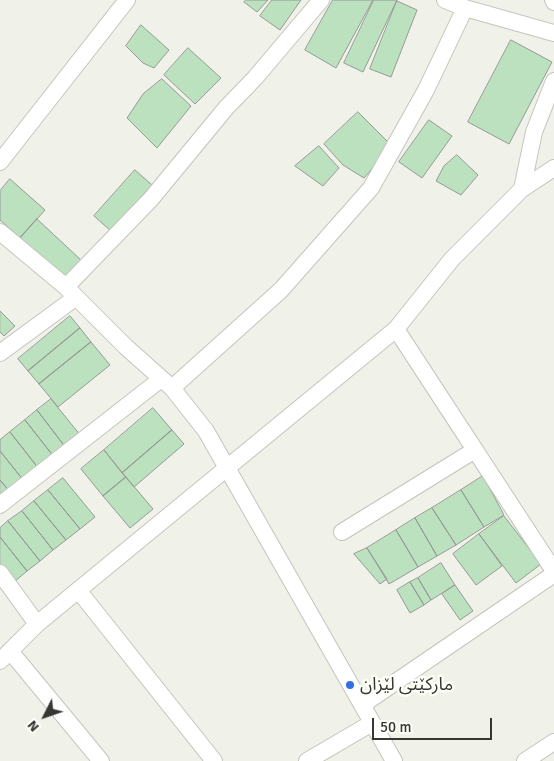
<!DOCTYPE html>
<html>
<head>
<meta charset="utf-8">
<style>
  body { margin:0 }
  #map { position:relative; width:554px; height:761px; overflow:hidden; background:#f0f2e9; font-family:Signika,sans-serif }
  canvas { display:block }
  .north { position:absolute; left:20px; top:691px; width:50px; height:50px; -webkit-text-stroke:4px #fdfff8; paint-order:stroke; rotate:229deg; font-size:14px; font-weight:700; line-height:20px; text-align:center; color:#363633 }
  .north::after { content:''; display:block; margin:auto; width:18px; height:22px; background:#363633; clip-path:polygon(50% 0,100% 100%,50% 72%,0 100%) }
  .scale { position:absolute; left:372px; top:718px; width:120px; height:22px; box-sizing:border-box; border:2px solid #363633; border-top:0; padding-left:6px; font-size:15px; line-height:18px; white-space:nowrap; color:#363633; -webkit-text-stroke:4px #fdfff8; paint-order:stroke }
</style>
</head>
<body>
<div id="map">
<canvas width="554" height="761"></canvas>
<div class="north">N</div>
<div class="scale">50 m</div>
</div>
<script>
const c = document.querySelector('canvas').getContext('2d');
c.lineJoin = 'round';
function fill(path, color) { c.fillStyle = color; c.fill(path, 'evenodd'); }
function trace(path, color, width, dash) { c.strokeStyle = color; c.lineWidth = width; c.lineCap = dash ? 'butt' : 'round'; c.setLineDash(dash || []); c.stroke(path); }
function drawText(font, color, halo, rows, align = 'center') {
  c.font = font + ' Signika,"Noto Sans Arabic",sans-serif'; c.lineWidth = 5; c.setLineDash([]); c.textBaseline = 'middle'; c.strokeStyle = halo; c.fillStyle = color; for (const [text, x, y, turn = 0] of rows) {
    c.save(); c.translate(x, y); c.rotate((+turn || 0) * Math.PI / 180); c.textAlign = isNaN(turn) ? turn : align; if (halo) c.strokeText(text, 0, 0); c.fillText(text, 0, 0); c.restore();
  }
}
const building = new Path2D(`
  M246 0H268L257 12 244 2Z
  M272 0H301L280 30 260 16Z
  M333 0H373L336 68 305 50Z
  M374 0H397L363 72 344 63Z
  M397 1 417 10 391 77 370 69Z
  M141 25 169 50 154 68 143 63 126 46Z
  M511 40 552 62 509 144 468 122Z
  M188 48 221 78 195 104 164 75Z
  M162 79 191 106 157 148 127 118 143 94Z
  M358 112 388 142 377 163 364 178 343 165 324 144Z
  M429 120 452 136 422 178 399 162Z
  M319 146 339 168 323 186 295 166Z
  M457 155 478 175 461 195 436 181 444 166Z
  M135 170 152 185 111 231 94 216Z
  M10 179 45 210 20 238 0 220V191Z
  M37 219 81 260 64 278 20 238Z
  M0 311 15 326 4 336 0 332Z
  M70 316 80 328 28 371 18 359Z
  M80 328 91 342 39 384 28 371Z
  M91 342 110 365 58 407 39 384Z
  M51 399 81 436 66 448 37 410Z
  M153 408 172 430 122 473 104 450Z
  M37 410 66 448 54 457 25 420Z
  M25 420 54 457 39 469 10 432Z
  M172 430 184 444 134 487 122 473Z
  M10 432 39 469 24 481 0 451V440Z
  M104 450 126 477 103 496 81 469Z
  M0 451 24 481 10 492 0 480Z
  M483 476 504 515 484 527 461 490Z
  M126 477 153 509 130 528 103 496Z
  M63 478 95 517 80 529 48 490Z
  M0 480 10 492 0 500Z
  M48 490 80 529 66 540 34 501Z
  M461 490 484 527 456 545 432 508Z
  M34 501 66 540 53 550 22 511Z
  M432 508 456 545 437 556 415 518Z
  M22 511 53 550 40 561 8 521Z
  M504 516 541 564 516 583 479 534Z
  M415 518 437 556 418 567 396 530Z
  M8 521 40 561 27 571 0 537V528Z
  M396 530 418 567 389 584 367 548Z
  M479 534 502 566 476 585 453 554Z
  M0 537 27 571 14 582 0 564Z
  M367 548 387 579 380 584 354 554Z
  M441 563 455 585 431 600 418 578Z
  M418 578 431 600 424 605 410 582Z
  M410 582 424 605 410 613 397 590Z
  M455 585 473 611 460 620 442 594Z`);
const minor = new Path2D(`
  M445 0 465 8 554 33
  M553 0 554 2
  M0 162 127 0
  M522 189 534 132 554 81
  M0 232 66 287 126 347 172 388 206 431 394 761
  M66 287 151 199 226 108 255 78 321 0
  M396 329 554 571
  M0 353 75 298
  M172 388 281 290 371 188 426 90 465 8
  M0 505 161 379
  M342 532 475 450
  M0 573 37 624
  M78 590 214 761
  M10 651 101 761
  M0 661 37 624 396 329 452 259 522 189 554 168
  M362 705 554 574
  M307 761 372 723
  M525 761 554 742`);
const markers = [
  [350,685,5,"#3470df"]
];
const poiNames = [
  ["مارکێتی لێزان",360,685]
];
fill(building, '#bce1be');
trace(building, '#949a94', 1);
trace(minor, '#c3c5bd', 18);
trace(minor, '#fff', 16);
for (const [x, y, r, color] of markers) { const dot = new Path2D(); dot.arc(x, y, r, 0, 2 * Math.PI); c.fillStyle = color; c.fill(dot); trace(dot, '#fdfff8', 2); }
drawText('18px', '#363633', '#fdfff8', poiNames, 'left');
</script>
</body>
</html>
